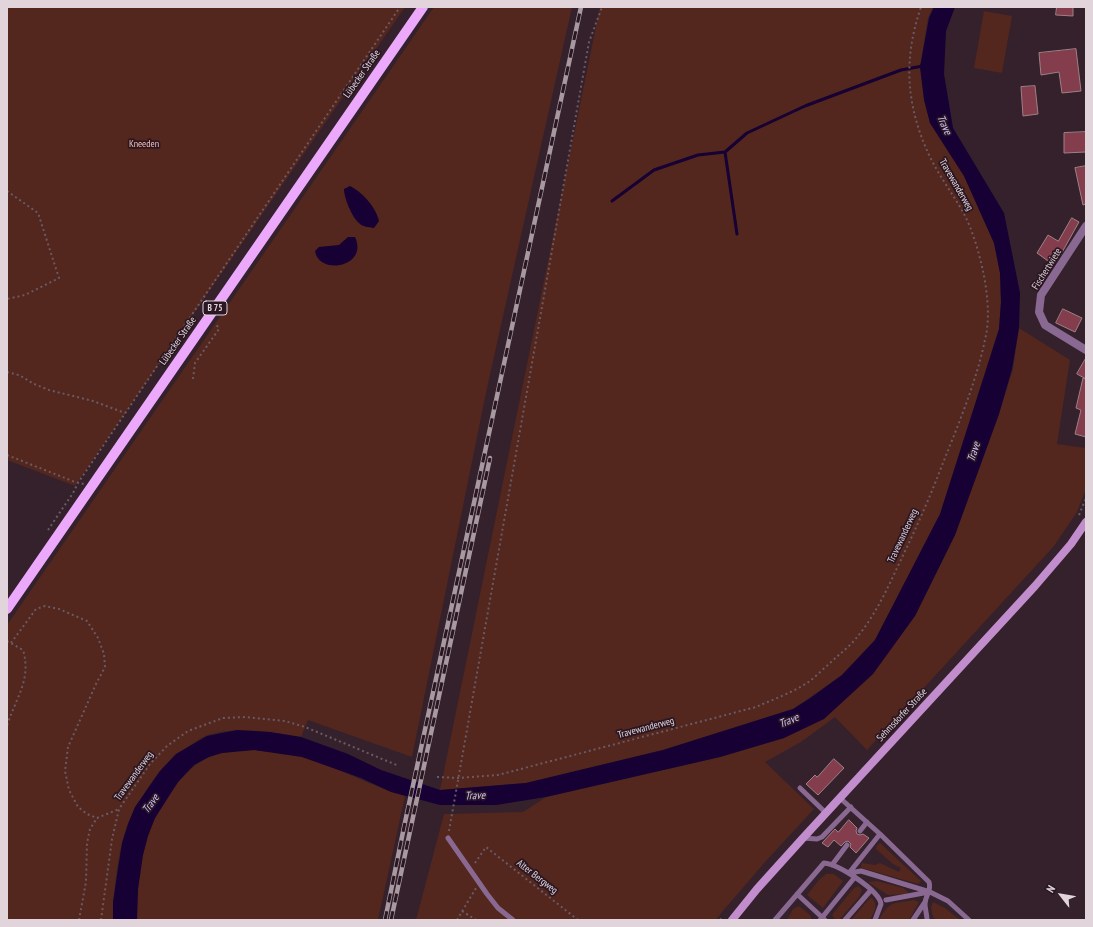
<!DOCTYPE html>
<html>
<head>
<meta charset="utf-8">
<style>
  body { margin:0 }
  #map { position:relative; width:1093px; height:927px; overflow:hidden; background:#34212c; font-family:"PT Sans Narrow",sans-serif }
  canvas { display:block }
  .frame { position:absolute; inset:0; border:8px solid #e1d4db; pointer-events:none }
  .north { position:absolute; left:1041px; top:875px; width:40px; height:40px; -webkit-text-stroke:3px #2a1722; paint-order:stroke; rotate:301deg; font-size:11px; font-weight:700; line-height:16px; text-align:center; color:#e1d4db }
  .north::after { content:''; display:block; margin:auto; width:14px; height:18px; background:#e1d4db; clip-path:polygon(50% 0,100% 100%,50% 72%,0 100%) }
</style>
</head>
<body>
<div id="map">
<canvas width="1093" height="927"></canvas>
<div class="frame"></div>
<div class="north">N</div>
</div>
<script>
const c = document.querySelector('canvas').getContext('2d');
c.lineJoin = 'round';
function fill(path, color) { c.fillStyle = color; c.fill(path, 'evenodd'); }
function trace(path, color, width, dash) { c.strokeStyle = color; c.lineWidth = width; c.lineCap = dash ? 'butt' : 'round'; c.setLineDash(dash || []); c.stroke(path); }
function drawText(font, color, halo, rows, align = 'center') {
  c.font = font + ' "PT Sans Narrow",sans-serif'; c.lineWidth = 3.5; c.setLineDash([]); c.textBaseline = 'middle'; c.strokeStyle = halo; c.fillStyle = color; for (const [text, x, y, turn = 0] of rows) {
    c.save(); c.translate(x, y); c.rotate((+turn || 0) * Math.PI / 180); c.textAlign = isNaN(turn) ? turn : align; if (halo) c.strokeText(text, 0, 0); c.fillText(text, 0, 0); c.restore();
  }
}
const green = new Path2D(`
  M7 7H405L75 486 7 460Z
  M434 7H572L487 388 412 757 308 720 301 737C270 732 238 726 208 735 201 737 195 743 189 746 173 756 163 766 152 782 143 795 134 809 128 824 118 849 113 892 113 920H7V625Z
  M600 7H933L928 18 920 67 930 123 964 176 994 243 1000 273 1001 302 999 329 940 514 875 640 842 675 793 709 663 750 526 783 440 790Z
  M984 11 1012 16 1002 73 974 68Z
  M1019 328 1070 360 1057 444 1086 448V489L1077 512 1054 546 867 750 835 717 801 742 765 762 814 809 766 861 722 912 716 920H416L444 814 523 812 546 797 720 757 784 738 915 616 955 535 999 414 1013 369Z
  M254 750C270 752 287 753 303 757 338 767 370 786 405 796L378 920H137C137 892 139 862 148 835 153 820 162 805 171 792 181 778 193 764 209 757 223 751 239 751 254 750Z
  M880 843 921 881 918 884 862 868 861 865 862 863 875 865 880 863 899 872 901 868 893 864 876 849 877 845Z
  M826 874H834L843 881 823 908 807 895 819 880Z
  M877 881 903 888 908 892 906 894 888 895 868 882Z
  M858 886 862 890 859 897 840 919 836 920 834 918 832 915 853 889Z
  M870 898H872C879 906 874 912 870 920H851Z
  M914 900 919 902 909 920H879C890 900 893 904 914 900Z
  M933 902 945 908 960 920H936L933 917 931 907Z
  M799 906 810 915 812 920H787L793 909Z`);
const water = new Path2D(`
  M934 7H955L946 31 944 74 953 128 1004 213 1020 293 1019 328 1012 369 999 414 955 535 915 616 873 674 824 719 784 738 720 757 546 797 496 805H440L391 792 361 778 302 757 254 750 222 753 209 757 194 765 178 782 155 818 148 836 143 855 138 889 137 920H113V902L122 843 128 824 135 807 160 771 176 754 207 736 237 730 270 732 301 737 348 754 381 770 440 790 526 783 663 750 793 709 809 699 842 675 875 640 940 514 999 329 1001 302 1000 273 994 243 964 176 930 123 924 100 920 67 929 18Z
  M350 186C362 192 376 207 379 221L374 228C369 227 362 227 359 223 352 217 344 198 344 189Z
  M348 237H355C369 267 319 276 315 251L319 247 339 245Z`);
const stream = new Path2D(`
  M725 152 737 234
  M612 201 654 170 698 155 725 152 747 133 805 106 901 70 923 66`);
const building = new Path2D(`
  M1057 7H1073V16L1056 15Z
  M1076 49 1081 91 1062 93 1059 72 1041 75 1039 53Z
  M1035 86 1038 114 1023 116 1021 87Z
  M1086 132V152L1064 153V133Z
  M1086 166V204L1083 205 1075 168Z
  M1072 218 1079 222 1060 256 1054 252 1048 261 1037 253 1048 235 1058 241Z
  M1063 309 1082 318 1075 332 1056 323Z
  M1086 358V437L1075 434 1081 410 1076 408 1083 378 1086 379 1077 374Z
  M834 759 844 768 818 795 806 784 815 775 817 777Z
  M849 820 857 828 856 831 857 834 860 835 863 834 869 838 856 853 850 847 851 844 848 841 845 842 841 846 834 840 828 847 822 843 835 829 838 832Z`);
const path = new Path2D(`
  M7 191 38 213 59 278 25 295 7 299
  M7 372 19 375 34 384 49 390 93 401 125 413
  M193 379 195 363 219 329 216 324
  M7 455 75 482 84 484
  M1079 515 1086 498
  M48 530 73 493 78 483 400 7
  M7 641 23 650C32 680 15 699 7 726
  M11 643 36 609 45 606 59 609 87 621 98 638 104 654 105 667 96 684 68 747 65 771 69 790 78 807 87 814 97 818 119 809
  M437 777 458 778 498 775 756 707C774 699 794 692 810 681 816 676 822 670 828 665 836 657 844 651 852 643 872 621 885 594 897 568 913 535 928 502 941 468 958 425 977 381 986 335 990 316 987 290 983 271 979 253 973 231 964 214 953 194 939 176 929 155 906 105 903 59 921 7
  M449 831 589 42 602 7
  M475 863 486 847 578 920
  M462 911 476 920
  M79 920 86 882 87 843 90 829 97 818
  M101 920 112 839 119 809 150 764 167 746 188 731 223 718 246 717 285 721 305 727 399 766
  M457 920 476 888
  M720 920 723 916`);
const service = new Path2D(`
  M800 788 826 813
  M840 798 880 834 929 882C932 891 925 895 925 904 925 909 927 915 927 920
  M860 831 867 822
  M448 838 487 894 498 908 513 920
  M803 838 817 839 822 837 851 807
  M832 865 847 845
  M849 873 861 871 930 892 948 901 969 920
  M849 873 880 834
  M797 894 825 920
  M886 900 929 892
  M775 920 824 863C838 864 879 890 881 904L875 920
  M820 920 855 877
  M845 920 871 890
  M913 920 925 902`);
const minor = new Path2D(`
  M1086 226 1041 295 1039 312 1045 325 1086 350`);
const secondary = new Path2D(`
  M732 920 757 889 803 838 1035 586 1071 544 1086 522`);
const primary = new Path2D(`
  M7 609 423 7`);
const rail = new Path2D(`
  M385 920 404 827 581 7
  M391 920 490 458`);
const shields = [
  [215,308,24]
];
const shieldNames = [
  ["B 75",215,308]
];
const streetNames = [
  ["Lübecker Straße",362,74,-55],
  ["Travewanderweg",956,185,60],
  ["Fischertwiete",1047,269,-58],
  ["Lübecker Straße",178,341,-55],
  ["Travewanderweg",903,536,-65],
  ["Sehmsdorfer Straße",902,715,-47],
  ["Travewanderweg",646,728,-15],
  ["Travewanderweg",134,776,-54],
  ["Alter Bergweg",537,877,38]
];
const parkNames = [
  ["Kneeden",144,144]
];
const waterNames = [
  ["Trave",944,125,66],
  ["Trave",974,452,-72],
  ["Trave",789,721,-22],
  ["Trave",475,796,-2],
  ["Trave",151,804,-54]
];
fill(green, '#53261e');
fill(water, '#160034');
trace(stream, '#160034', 3);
fill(building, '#843d4d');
trace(building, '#9d8185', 1);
trace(path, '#6b5a64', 2, [2, 3]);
trace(service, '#896991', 5);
trace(minor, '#896991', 8);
trace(secondary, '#c18dcd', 8);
trace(primary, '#eca9fc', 10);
trace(rail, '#a899a1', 4.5);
trace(rail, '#2a1722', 3, [9]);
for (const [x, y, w] of shields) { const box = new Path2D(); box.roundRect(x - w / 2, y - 7, w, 14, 3); c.fillStyle = '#2a1722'; c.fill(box); trace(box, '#e1d4db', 1); }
drawText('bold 9px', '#e1d4db', null, shieldNames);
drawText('10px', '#e1d4db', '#2a1722', streetNames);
drawText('10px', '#febeb1', '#2a1722', parkNames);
drawText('italic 11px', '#d2c6fd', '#2a1722', waterNames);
</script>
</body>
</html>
